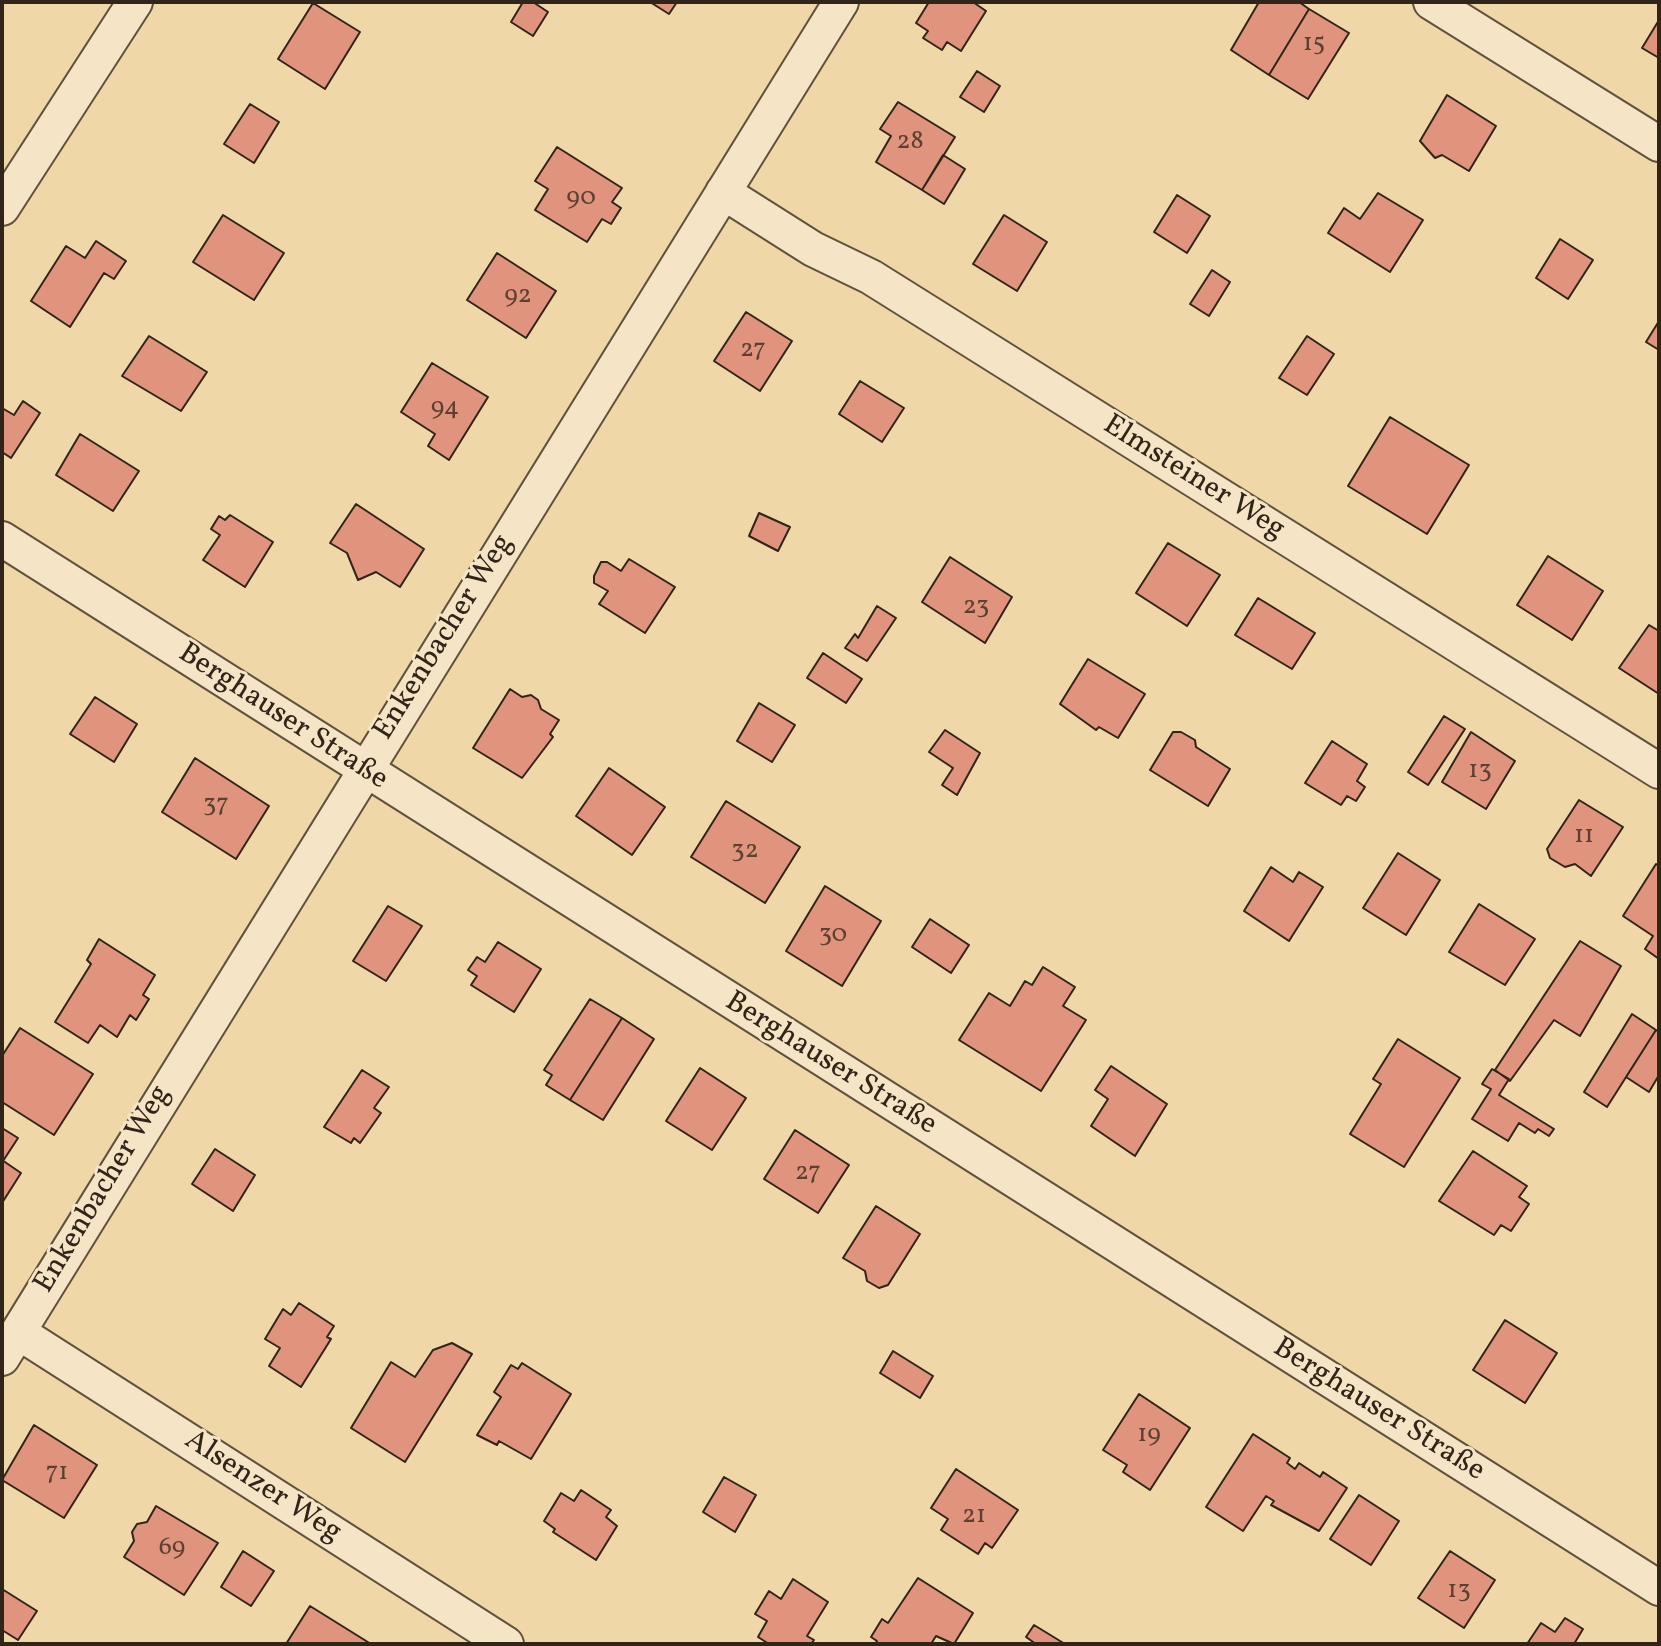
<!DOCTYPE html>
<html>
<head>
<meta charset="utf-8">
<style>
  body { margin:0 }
  #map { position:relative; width:1661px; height:1646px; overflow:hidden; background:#efd7a8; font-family:Vollkorn,serif }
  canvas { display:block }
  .frame { position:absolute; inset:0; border:4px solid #312418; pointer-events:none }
</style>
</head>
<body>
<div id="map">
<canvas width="1661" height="1646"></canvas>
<div class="frame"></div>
</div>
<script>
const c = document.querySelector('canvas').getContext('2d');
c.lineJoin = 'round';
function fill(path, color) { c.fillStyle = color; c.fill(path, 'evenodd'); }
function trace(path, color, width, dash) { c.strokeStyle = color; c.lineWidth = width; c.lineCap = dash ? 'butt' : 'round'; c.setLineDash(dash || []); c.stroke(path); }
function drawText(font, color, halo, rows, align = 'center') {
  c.font = font + ' Vollkorn,serif'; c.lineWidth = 6; c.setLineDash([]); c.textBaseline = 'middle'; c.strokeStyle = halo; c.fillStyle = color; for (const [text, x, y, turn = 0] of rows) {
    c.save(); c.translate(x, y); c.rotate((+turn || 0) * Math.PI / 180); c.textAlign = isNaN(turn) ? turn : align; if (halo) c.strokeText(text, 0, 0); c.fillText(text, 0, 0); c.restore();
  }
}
const building = new Path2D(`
  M523 2H533L548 12 533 36 511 22Z
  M650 2H677L669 14Z
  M929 2H973L986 11 961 51 947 42 942 50 923 38 928 31 916 23Z
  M1259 2H1299L1309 9 1269 75 1231 50Z
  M313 3 360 32 325 89 278 59Z
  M1309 9 1349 33 1308 99 1269 75Z
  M1659 20V58L1642 48Z
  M977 71 1000 86 984 112 960 97Z
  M1447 95 1496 126 1469 171 1442 155 1435 158 1420 141Z
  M898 102 955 137 922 190 876 162 891 136 880 129Z
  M250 104 279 122 254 163 224 144Z
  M557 147 622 188 612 202 621 208 611 224 602 219 587 242 535 210 548 189 535 181Z
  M943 155 965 169 944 204 922 190Z
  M1378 193 1423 220 1390 272 1328 233 1344 208 1360 219Z
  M1177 195 1210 216 1187 253 1154 232Z
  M223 215 284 253 254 300 193 262Z
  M1004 215 1047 242 1017 291 973 264Z
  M1560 239 1593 260 1568 299 1536 278Z
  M96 241 126 261 114 279 104 273 70 327 31 301 66 246 85 258Z
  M497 253 556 291 526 338 467 300Z
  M1212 270 1230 282 1209 316 1190 304Z
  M746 312 792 341 760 391 714 361Z
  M1659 321V350L1646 342Z
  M149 336 207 372 181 411 122 376Z
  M1307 336 1334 354 1307 395 1279 378Z
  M432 363 488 397 449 460 428 446 435 434 401 412Z
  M860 381 904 408 882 442 839 414Z
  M23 401 40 413 11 458 2 452V408L14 415Z
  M1390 417 1469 465 1427 534 1348 486Z
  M80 434 139 471 113 511 56 475Z
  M356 504 424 549 400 587 376 572 358 580 347 553 330 543Z
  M759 513 790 527 778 551 749 536Z
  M230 515 273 542 245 587 203 560 220 535 211 529 219 516 225 520Z
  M1168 543 1220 575 1187 626 1136 593Z
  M1548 556 1603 591 1572 640 1517 605Z
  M950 557 1012 597 985 643 922 602Z
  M629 559 675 587 645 633 599 604 608 591 594 583V576L601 562H607L621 571Z
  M1258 598 1315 633 1292 669 1235 635Z
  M877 606 896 618 867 661 845 648 855 634 858 638Z
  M1649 625 1659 631V694L1619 668Z
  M823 653 862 679 846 703 807 678Z
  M1088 659 1145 694 1118 738 1099 727 1096 730 1060 704Z
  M510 689 522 697 531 695 538 700 541 709 559 720 550 734 553 737 522 778 473 748Z
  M95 697 137 724 114 762 70 734Z
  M759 703 795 725 772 762 737 741Z
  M1444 716 1465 729 1428 785 1408 772Z
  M945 730 980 753 957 795 942 785 953 768 929 752Z
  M1173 732H1181L1195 740 1196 747 1230 769 1208 806 1150 770Z
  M1471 732 1515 761 1486 809 1442 782Z
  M1332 741 1367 764 1357 781 1365 787 1356 801 1347 796 1341 805 1305 783Z
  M195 758 269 806 236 859 162 812Z
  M609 768 665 807 632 855 576 816Z
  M1579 800 1623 827 1591 876 1575 864 1565 867 1550 858 1547 849Z
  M726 801 800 847 765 903 691 857Z
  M1398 853 1440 880 1406 935 1363 908Z
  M1656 864 1659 866V959L1645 949 1653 936 1623 916Z
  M1271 867 1293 882 1299 872 1323 887 1289 941 1244 911Z
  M825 886 881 921 842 986 786 951Z
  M1479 904 1535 939 1505 985 1449 952Z
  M388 906 422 926 386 981 353 961Z
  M930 919 969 945 951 973 912 947Z
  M99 939 155 975 143 995 149 999 136 1020 130 1015 117 1037 100 1025 88 1043 55 1022 91 964 87 960Z
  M1580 941 1621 966 1580 1036 1554 1020 1510 1081 1495 1070Z
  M498 942 541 969 514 1012 471 985 477 976 468 970 477 957 485 962Z
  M1043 967 1075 987 1063 1006 1086 1020 1041 1091 959 1040 989 993 1010 1006 1025 981 1032 985Z
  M590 999 622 1018 570 1100 546 1085 552 1075 544 1070Z
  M1632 1014 1656 1030 1607 1107 1584 1092Z
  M622 1018 654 1039 603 1120 570 1100Z
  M20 1028 93 1074 54 1135 2 1102V1056Z
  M1656 1030 1659 1032V1075L1649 1092 1626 1077Z
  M1398 1039 1460 1078 1404 1167 1350 1134 1381 1084 1373 1079Z
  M1111 1066 1167 1104 1135 1156 1091 1126 1108 1099 1095 1090Z
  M700 1068 746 1098 712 1150 666 1121Z
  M1492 1069 1509 1079 1499 1095 1554 1129 1549 1136 1538 1129 1535 1133 1519 1123 1508 1141 1472 1119 1491 1089 1482 1084Z
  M362 1070 389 1087 374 1108 381 1113 360 1143 354 1138 351 1143 324 1127Z
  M2 1128 18 1138 3 1161 2 1160Z
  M795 1130 849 1165 818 1213 764 1179Z
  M215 1149 255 1175 233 1211 192 1184Z
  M1473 1151 1527 1186 1519 1197 1529 1204 1511 1231 1501 1225 1494 1235 1439 1201Z
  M2 1160 21 1173 2 1203Z
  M876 1206 920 1234 888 1285 879 1288 867 1281 865 1271 843 1258Z
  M299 1303 334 1326 327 1337 331 1339 301 1387 269 1366 280 1348 265 1339 283 1309 291 1315Z
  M1505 1320 1557 1353 1525 1403 1473 1370Z
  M452 1343 472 1354 405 1462 351 1428 391 1362 415 1377 433 1350Z
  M893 1351 933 1376 920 1398 880 1373Z
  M522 1363 571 1394 531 1459 499 1441 497 1445 477 1435 501 1397 494 1392 511 1365 518 1369Z
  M1139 1394 1190 1428 1150 1490 1123 1472 1127 1465 1103 1450Z
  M34 1425 97 1465 64 1518 2 1480Z
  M1253 1434 1290 1458 1287 1463 1295 1469 1299 1463 1320 1477 1323 1472 1347 1488 1319 1531 1271 1505 1274 1501 1266 1496 1243 1531 1206 1507Z
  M956 1469 1018 1510 992 1548 985 1543 978 1554 941 1530 948 1519 931 1508Z
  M724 1477 756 1495 735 1532 703 1512Z
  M581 1490 611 1510 606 1517 617 1526 596 1560 553 1532 555 1529 544 1521 561 1493 574 1501Z
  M1359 1495 1399 1521 1371 1565 1330 1539Z
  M156 1506 218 1543 184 1595 124 1557 134 1541 132 1532 137 1524 147 1522Z
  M243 1551 274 1571 251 1606 221 1587Z
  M1450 1551 1495 1580 1464 1628 1418 1598Z
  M918 1578 973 1613 954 1644 936 1636 931 1644H875L877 1641 871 1637 882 1619 888 1623Z
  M793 1579 828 1602 807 1636 814 1640 811 1644H769L758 1637 767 1621 755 1614 769 1591 781 1599Z
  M2 1589 37 1611 18 1640 2 1630Z
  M310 1606 371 1644H286Z
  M1565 1618 1583 1629 1574 1644H1527L1541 1623 1555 1632Z
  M1034 1625 1065 1644H1036L1026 1637Z`);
const minor = new Path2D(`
  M1431 2 1659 144
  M723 192 813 249 871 277 1659 771
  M2 208 135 2
  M2 539 1659 1588
  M18 1332 506 1644
  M2 1358 841 2`);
const numberNames = [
  ["15",1314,45],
  ["28",910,143],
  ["90",581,199],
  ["92",518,297],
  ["27",753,351],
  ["94",445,409],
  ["23",976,608],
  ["13",1480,772],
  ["37",216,806],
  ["11",1584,837],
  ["32",745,852],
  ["30",833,936],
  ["27",808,1174],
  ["19",1149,1436],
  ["71",57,1474],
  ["21",974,1517],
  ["69",172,1549],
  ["13",1459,1592]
];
const streetNames = [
  ["Elmsteiner Weg",1193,479,32],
  ["Enkenbacher Weg",445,638,-58],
  ["Berghauser Straße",282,718,33],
  ["Berghauser Straße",830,1065,32],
  ["Enkenbacher Weg",104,1190,-59],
  ["Berghauser Straße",1378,1411,32],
  ["Alsenzer Weg",262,1488,33]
];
fill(building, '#e0947d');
trace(building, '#312418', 2);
trace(minor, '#60513c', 38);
trace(minor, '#f5e5c6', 34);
drawText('26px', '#5d4031', null, numberNames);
drawText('30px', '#312418', '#f5e5c6', streetNames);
</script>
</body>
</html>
